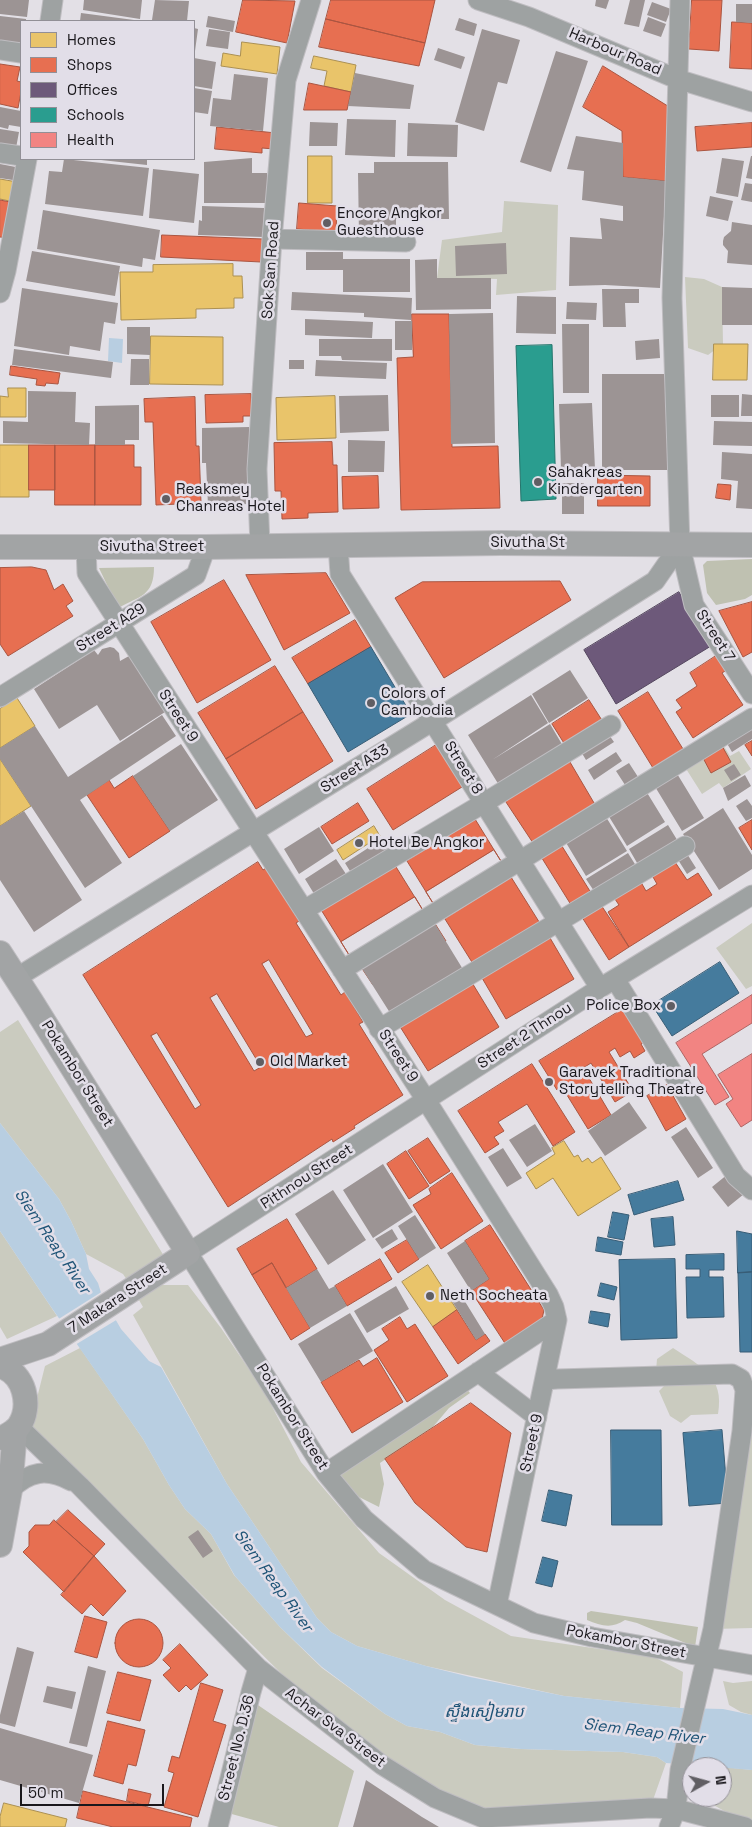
<!DOCTYPE html>
<html>
<head>
<meta charset="utf-8">
<style>
  body { margin:0 }
  #map { position:relative; width:752px; height:1827px; overflow:hidden; background:#e3e0e6; font-family:"Space Grotesk",sans-serif }
  canvas { display:block }
  .legend { position:absolute; left:20px; top:20px; width:175px; height:140px; box-sizing:border-box; background:#e2dee8; border:1px solid #928f96; margin:0; padding:6px 9px; list-style:none; font-size:15px; color:#1a181c }
  .legend li { display:flex; align-items:center; gap:10px; height:25px }
  .legend b { width:25px; border:1px solid #928f96 }
  .north { position:absolute; left:682px; top:1757px; width:50px; height:50px; box-sizing:border-box; background:#e2dee8; border:1px solid #928f96; border-radius:50%; rotate:83deg; font-size:14px; font-weight:700; line-height:20px; text-align:center; color:#1a181c }
  .north::after { content:''; display:block; margin:auto; width:18px; height:22px; background:#605e63; clip-path:polygon(50% 0,100% 100%,50% 72%,0 100%) }
  .scale { position:absolute; left:20px; top:1784px; width:144px; height:22px; box-sizing:border-box; border:2px solid #1a181c; border-top:0; padding-left:6px; font-size:15px; line-height:18px; white-space:nowrap; color:#1a181c; -webkit-text-stroke:4px #e2dee8; paint-order:stroke }
</style>
</head>
<body>
<div id="map">
<canvas width="752" height="1827"></canvas>
<ul class="legend">
<li><b style="height:14px;background:#e9c46a"></b>Homes</li>
<li><b style="height:14px;background:#e76f51"></b>Shops</li>
<li><b style="height:14px;background:#6d597a"></b>Offices</li>
<li><b style="height:14px;background:#2a9d8f"></b>Schools</li>
<li><b style="height:14px;background:#f28482"></b>Health</li>
</ul>
<div class="north">N</div>
<div class="scale">50 m</div>
</div>
<script>
const c = document.querySelector('canvas').getContext('2d');
c.lineJoin = 'round';
function fill(path, color) { c.fillStyle = color; c.fill(path, 'evenodd'); }
function trace(path, color, width, dash) { c.strokeStyle = color; c.lineWidth = width; c.lineCap = dash ? 'butt' : 'round'; c.setLineDash(dash || []); c.stroke(path); }
function drawText(font, color, halo, rows, align = 'center') {
  c.font = font + ' "Space Grotesk","Noto Sans Khmer",sans-serif'; c.lineWidth = 5; c.setLineDash([]); c.textBaseline = 'middle'; c.strokeStyle = halo; c.fillStyle = color; for (const [text, x, y, turn = 0] of rows) {
    c.save(); c.translate(x, y); c.rotate((+turn || 0) * Math.PI / 180); c.textAlign = isNaN(turn) ? turn : align; if (halo) c.strokeText(text, 0, 0); c.fillText(text, 0, 0); c.restore();
  }
}
const green = new Path2D(`
  M504 201 558 205 556 290 496 295 497 279 437 278 442 240 502 232Z
  M685 277 704 279 722 287 723 344 708 355 688 348Z
  M720 740 730 756 739 751 751 769 723 788 719 783 702 794 683 764Z
  M752 923V986L746 989 716 948Z
  M18 1020 164 1256 129 1283 123 1274 86 1254 71 1221 59 1199 0 1123V1032Z
  M0 1231 57 1316 7 1339 0 1327Z
  M157 1285H188L221 1328 265 1393 301 1462 379 1553 445 1600 511 1636 654 1657 683 1672 680 1708 564 1696 426 1666 357 1646 331 1632 317 1618 227 1484 133 1315 143 1307 135 1293Z
  M80 1348 143 1439 169 1485 185 1509 211 1534 234 1575 280 1627 322 1668 385 1714 407 1726 440 1732 475 1745 521 1749 623 1752 657 1757 666 1763 653 1800 497 1813 462 1803 412 1779 293 1685 67 1462 33 1433 32 1418 45 1366Z
  M673 1348C700 1366 725 1376 718 1414L691 1415 681 1423 670 1416 659 1391 669 1381 656 1371 657 1359Z
  M742 1431H752V1628L713 1629Z
  M723 1681 733 1683 752 1681V1715L741 1712 729 1705Z
  M704 1765 752 1770V1821L735 1817 701 1798 722 1797V1767H702Z`);
const forest = new Path2D(`
  M752 559V595L745 599 716 605 707 593 703 565 707 561Z
  M154 567C154 596 140 596 118 608L99 568Z
  M464 1386 470 1393 449 1408 432 1428 380 1463 384 1484 379 1507 353 1494 334 1472Z
  M591 1611 698 1627 695 1647 637 1623 625 1620C612 1629 601 1626 587 1620V1613Z
  M255 1703 354 1771 338 1827H279L228 1813Z`);
const water = new Path2D(`
  M109 338 123 339 122 363 108 361Z
  M0 1123 59 1199 71 1221 86 1254 89 1269 98 1283 102 1296 121 1329 149 1361 161 1367 227 1484 317 1618 331 1632 357 1646 426 1666 470 1677 564 1696 680 1708 723 1709 752 1715V1770L666 1763 657 1757 623 1752 521 1749 475 1745 440 1732 407 1726 385 1714 322 1667 280 1627 235 1576 211 1534 185 1509 169 1485 143 1439 49 1304 0 1231Z`);
const pier = new Path2D(`
  M103 1291 118 1319 75 1345 57 1320Z`);
const homes = new Path2D(`
  M242 42 280 47 277 74 221 66 223 53 240 56Z
  M314 56 356 65 351 92 324 86 327 71 311 68Z
  M308 156H332V203H308Z
  M0 179 17 182 14 202 0 199Z
  M233 264V276H242L243 298H234V308L196 309V318L121 320 120 272H153V265Z
  M151 336 223 337V385L150 384Z
  M714 344H748L747 380H713Z
  M8 388H26V417H0V396L8 397Z
  M335 396 336 438 277 440 276 398Z
  M0 445H29V497H0Z
  M17 698 35 726 0 748V709Z
  M0 759 31 806 0 826Z
  M374 826 380 836 343 860 337 850Z
  M564 1141 574 1157 578 1155 582 1162 588 1158 592 1163 601 1157 621 1189 578 1216 553 1178 536 1189 526 1173 555 1154 552 1148Z
  M428 1265 457 1310 433 1327 402 1282Z
  M4 1803 67 1819 65 1827H0V1817Z`);
const shops = new Path2D(`
  M243 0 295 1 287 43 236 32Z
  M331 0H435L425 43 326 19Z
  M692 0H722L719 51 689 49Z
  M326 19 425 43 419 66 319 47Z
  M732 22 752 23V69L730 68Z
  M0 64 20 67 17 81 21 82V92L18 108 0 104Z
  M603 66 671 108 666 181 623 177 622 131 583 107Z
  M309 83 351 92 347 110H304Z
  M752 123V147L697 151 695 127Z
  M217 127 276 133 274 149 262 148V153L215 149Z
  M0 200 15 203 9 238 0 237Z
  M299 203 337 206 336 232 297 229Z
  M162 235 263 239 261 262 161 257Z
  M412 314H449L452 447 498 446 500 508 401 510 397 358 413 357Z
  M11 366 60 373 58 384 46 383 45 386 36 385 37 379 10 375Z
  M251 394 252 416H243V422L206 423 205 395Z
  M195 397 196 446H199L201 503 156 505 153 422H145L144 399Z
  M332 442 333 465H337L338 512 308 513V518L282 519 281 491H275L274 443Z
  M29 445H55V490H29Z
  M55 445H95V505H55Z
  M95 445H134V467H141V505H95Z
  M598 475 650 476V506H598Z
  M378 476 379 508 343 509 342 477Z
  M718 484 731 485 730 500 716 498Z
  M32 567 46 570 54 590 63 584 73 601 66 606 73 616 8 656 0 644V568Z
  M326 573 350 613 284 650 246 575Z
  M224 580 271 660 197 703 151 622Z
  M551 581H560L571 600 444 678 395 598 422 582Z
  M752 602V652L743 657 719 611Z
  M355 620 371 647 308 684 292 658Z
  M722 652 731 667 722 673 743 705 693 738 676 712 682 708 676 700 697 686 690 673Z
  M275 666 303 712 226 759 198 713Z
  M648 692 683 749 653 768 618 711Z
  M589 700 605 725 567 748 552 724Z
  M303 712 333 761 256 809 226 759Z
  M444 740 470 782 393 830 367 789Z
  M752 741V756L745 745Z
  M721 744 731 762 711 773 702 756Z
  M567 757 597 808 535 846 502 796Z
  M133 776 170 831 129 858 87 795 109 780 114 788Z
  M358 803 369 821 332 844 321 827Z
  M475 819 504 866 436 908 407 861Z
  M752 820V850L739 828Z
  M560 843 593 896 573 908 540 855Z
  M494 850 504 866 436 908 426 892Z
  M671 856 687 880 698 873 712 895 629 947 608 912 619 905 611 893 638 877 646 891 657 884 649 870Z
  M258 862 263 870 266 868 299 921 296 923 341 995 345 992 363 1022 359 1024 403 1095 354 1126 355 1128 333 1142 332 1139 228 1207 83 975ZM269 960 313 1034 306 1037 262 964ZM217 994 261 1067 254 1071 210 998ZM157 1033 201 1105 195 1109 151 1036Z
  M393 862 424 912 351 958 320 908Z
  M511 877 541 925 475 967 445 919Z
  M415 897 424 912 351 958 341 942Z
  M599 902 629 947 609 960 580 914Z
  M434 922 446 941 373 985 361 967Z
  M546 931 574 979 506 1019 478 971Z
  M471 981 499 1027 428 1071 399 1025Z
  M623 1009 644 1042 641 1044 645 1051 634 1058 630 1051 620 1057 615 1048 609 1052 633 1091 615 1102 591 1063 583 1068 611 1115 588 1129 562 1087 557 1090 539 1061Z
  M532 1064 575 1132 553 1146 527 1104 498 1122 504 1131 494 1137 499 1144 485 1153 458 1111Z
  M667 1085 686 1119 666 1131 647 1096Z
  M428 1138 450 1171 430 1184 408 1151Z
  M406 1151 429 1186 409 1199 387 1164Z
  M452 1173 483 1221 441 1249 413 1205 431 1194 429 1189Z
  M287 1219 317 1269 286 1288 272 1263 252 1275 237 1249Z
  M490 1225 544 1310 540 1328 508 1348 471 1291 489 1279 465 1241Z
  M407 1240 419 1259 398 1273 385 1253Z
  M380 1259 392 1279 347 1306 335 1286Z
  M272 1263 310 1328 291 1340 252 1275Z
  M457 1310 476 1340 485 1334 490 1341 458 1364 433 1327Z
  M400 1317 407 1329 415 1324 448 1376 407 1402 374 1350 389 1340 382 1329Z
  M377 1358 403 1402 352 1433 321 1382 359 1360 363 1366Z
  M471 1403 511 1433 487 1552 466 1547 415 1503 385 1459Z
  M68 1510 105 1544 94 1556 56 1522Z
  M54 1520 94 1556 64 1592 23 1552 29 1546V1532L35 1525H49Z
  M94 1556 126 1591 103 1616 91 1604 82 1614 61 1595Z
  M85 1616 107 1622 97 1658 75 1652Z
  M115 1643a24 24 0 1 1 48 0a24 24 0 1 1-48 0Z
  M180 1644 208 1675 191 1690 186 1685 179 1692 163 1675 171 1668 163 1660Z
  M118 1672 151 1680 140 1721 107 1713Z
  M201 1683 223 1690 213 1721 226 1725 198 1817 164 1807 174 1773 168 1771 172 1756 179 1758Z
  M108 1721 145 1730 136 1766 128 1764 123 1784 94 1776Z
  M129 1789 151 1794 148 1806 127 1801Z
  M83 1791 192 1818 190 1827H113L77 1818Z`);
const offices = new Path2D(`
  M679 592 711 646 616 704 584 650Z`);
const schools = new Path2D(`
  M552 345 556 499 521 501 516 346Z`);
const health = new Path2D(`
  M752 995V1023L702 1054 729 1097 715 1105 676 1043Z
  M752 1054V1120L741 1127 726 1104 733 1099 718 1075Z`);
const public = new Path2D(`
  M371 647 411 714 348 752 308 684Z
  M720 962 739 993 672 1036 652 1005Z
  M678 1181 684 1200 634 1215 628 1195Z
  M613 1212 629 1215 624 1240 608 1237Z
  M673 1217 675 1245 654 1247 651 1219Z
  M737 1231 752 1234V1272L738 1273Z
  M598 1237 623 1242 621 1255 596 1251Z
  M724 1254V1270H709V1277H723L724 1317 687 1318 686 1277H700V1269H686V1255Z
  M675 1259 677 1338 621 1340 619 1260Z
  M752 1272V1352H740L738 1273Z
  M601 1283 617 1287 614 1300 598 1296Z
  M591 1311 610 1314 608 1327 589 1323Z
  M611 1430H661L662 1525H612Z
  M722 1430 728 1503 689 1506 683 1433Z
  M549 1490 572 1495 566 1526 542 1521Z
  M543 1557 558 1561 552 1587 536 1583Z`);
const building = new Path2D(`
  M0 0H29L27 17 0 14Z
  M84 0H142L140 19 83 10Z
  M155 0 189 1 187 21 152 20Z
  M596 0H609L606 9 595 6Z
  M630 0H645L639 27 624 24Z
  M652 2 671 9 666 22 647 15Z
  M736 4H752V23L736 22Z
  M81 13 134 20V21H80Z
  M0 16 26 19V21H21V50L0 47Z
  M208 16 235 21 233 32 206 27Z
  M648 17 666 24 661 37 643 31Z
  M459 18 477 24 474 36 455 30Z
  M194 28 198 29 195 51H194Z
  M209 29 230 32 228 49 206 46Z
  M482 29 520 40 507 84 498 82 484 131 455 122Z
  M438 48 465 57 461 69 434 60Z
  M556 51 588 61 551 172 520 162Z
  M194 58 216 62 212 89 194 86Z
  M355 73 414 85 410 109 348 106Z
  M234 74 268 78 263 131 210 126 213 98 231 100Z
  M194 88 212 91 208 114 194 112Z
  M0 107 21 111V127L9 125 8 129 0 127Z
  M347 119 396 120 395 157 345 155Z
  M310 122 338 123 337 146H309Z
  M408 123 458 125 457 157 407 156Z
  M0 129 19 132 16 148 0 145Z
  M576 136 623 143V177L666 181 660 288 605 285 569 286 570 237 602 239 600 218 623 221V206L582 200 584 171 567 169Z
  M751 156H752V179L746 178Z
  M252 158V173H267V203H204V162Z
  M722 158 744 161 738 197 716 193Z
  M64 159 149 168 143 216 45 204 49 171 62 172Z
  M101 159H147V165L101 160Z
  M374 162H448L449 219H396V236H359L358 173H374Z
  M0 164 21 168 19 181 0 178Z
  M153 169 199 174 194 223 149 218Z
  M745 183 752 184V202L741 200Z
  M710 196 733 201 728 221 706 216Z
  M202 206 264 208 263 237 198 235 199 220 202 221Z
  M43 210 160 230 155 260 143 258 142 267 37 249Z
  M732 222 752 225V265L727 263 728 251 723 245V241L724 237 731 231Z
  M506 243 507 274 456 276 455 246Z
  M32 251 120 266 115 296 26 281Z
  M306 252H343V259H410V292H343V270H306Z
  M437 259V278H491V309L416 310 415 260Z
  M722 287 752 288V325H722Z
  M22 288 118 303 115 324 104 322 100 351 70 346 69 355 14 346Z
  M602 289H639V303H625L626 327H603Z
  M292 292 412 298 411 320 364 317V313L291 310Z
  M517 296 556 297V334L516 333Z
  M567 302 597 303 596 320 566 319Z
  M493 313 495 443 451 444 449 314Z
  M305 319 373 322 372 338 305 335Z
  M395 321H412V350H395Z
  M562 324H589V393H563Z
  M127 327H150V355L127 354Z
  M319 339H392V361L342 360 341 356H319Z
  M659 339 660 358 636 360 635 341Z
  M14 349 113 362 111 378 12 365Z
  M131 359H149V385H130Z
  M289 360H304V369H289Z
  M316 360 387 363 386 379 315 376Z
  M602 374H668V470H602Z
  M28 391 76 392 75 422 90 423 89 445 3 443V421L28 422Z
  M742 394 752 395V416H741Z
  M388 395 389 431 340 433 339 396Z
  M711 395H739V417H711Z
  M592 403 595 469 561 470 559 404Z
  M139 405V440H125V445H95V406Z
  M714 421 752 422V446L713 445Z
  M249 427 251 504 208 505 206 463H202V428Z
  M348 440 385 441 384 472H348Z
  M722 452 752 454V509L736 508 738 481 721 479Z
  M562 483H584V514H562Z
  M110 647 114 648 119 653 120 661 129 656 165 712 120 741 97 705 59 729 34 689 94 650 98 655 102 649Z
  M570 670 588 698 549 723 532 694Z
  M531 695 548 723 492 760 550 724 566 751 502 790 468 735Z
  M162 715 176 736 80 800 122 863 85 888 0 759V748L35 726 68 777Z
  M752 722V739L732 752 725 740Z
  M607 732 614 742 586 760 580 750Z
  M181 744 218 800 170 831 133 776Z
  M616 752 622 761 594 780 588 770Z
  M629 763 640 780 627 788 616 771Z
  M734 764 741 775 731 781 724 770Z
  M676 772 704 818 682 831 654 785Z
  M745 775 751 786 728 801 723 788Z
  M646 791 665 822 627 846 608 815Z
  M747 799 752 806V818L746 821 736 806Z
  M723 808 752 855V869L719 890 683 834Z
  M24 811 82 900 34 932 0 880V826Z
  M606 817 627 851 586 876 565 841Z
  M668 825 679 843 640 868 629 849Z
  M319 827 334 851 299 874 284 849Z
  M382 839 390 852 353 876 345 863Z
  M684 849 696 868 687 874 675 855Z
  M628 853 638 869 596 894 586 879Z
  M336 859 348 877 316 897 305 879Z
  M434 922 464 971 392 1016 361 967Z
  M629 1102 647 1128 605 1156 588 1131Z
  M535 1124 552 1151 527 1167 509 1140Z
  M686 1127 713 1168 698 1178 671 1137Z
  M503 1148 522 1178 507 1187 488 1157Z
  M383 1164 413 1212 373 1238 343 1190Z
  M728 1174 744 1194 728 1207 712 1187Z
  M333 1190 366 1240 328 1265 295 1214Z
  M415 1215 436 1248 419 1259 398 1226Z
  M392 1229 398 1239 382 1249 375 1239Z
  M465 1241 489 1279 471 1291 447 1253Z
  M317 1269 329 1289 335 1286 347 1306 310 1328 286 1288Z
  M396 1286 409 1309 367 1333 354 1311Z
  M461 1295 485 1334 476 1340 452 1301Z
  M350 1313 373 1351 321 1382 298 1344Z
  M198 1530 213 1551 203 1558 188 1537Z
  M17 1647 34 1652 15 1727 0 1723V1715Z
  M88 1666 106 1671 87 1747 69 1743Z
  M47 1686 76 1692 72 1709 43 1702Z
  M0 1728 93 1755 79 1803 0 1780Z
  M366 1780 422 1817 439 1827H353Z`);
const minor = new Path2D(`
  M478 0 529 17 677 79 752 102
  M680 0 672 298 680 545 694 605 752 694
  M50 21 53 0
  M0 50 21 53
  M0 153 21 156
  M272 239 406 242
  M0 293 6 271 27 159
  M260 545 257 469 272 239 286 80 311 0
  M338 545 340 574 600 988
  M86 547 87 573 426 1100 548 1294 554 1307 557 1320 497 1605
  M0 697 196 575 206 547
  M752 895 600 988 188 1253 326 1473 364 1519 424 1570 534 1623 592 1637 752 1665
  M304 910 484 803 611 725
  M342 970 752 718
  M16 978 433 721 655 581 680 545
  M615 979 736 1176 752 1190
  M379 1029 685 846
  M478 1372 537 1417
  M545 1380 557 1379 732 1374 741 1379 745 1390 742 1431 713 1629 680 1770 676 1809 669 1827
  M18 1426 80 1486 258 1668 382 1765 435 1798 483 1818 650 1808 676 1809 745 1827
  M326 1473 557 1320
  M10 1490C29 1471 47 1468 71 1481
  M218 1827 251 1692 258 1668`);
const major = new Path2D(`
  M0 547H206L501 543 752 545
  M0 953 31 1001 188 1253 48 1344 0 1360
  M0 1366C25 1373 32 1406 19 1426 15 1431 8 1435 3 1438
  M0 1545 10 1490 15 1430`);
const markers = [
  [327,223,5,"#605e63"],
  [538,482,5,"#605e63"],
  [166,499,5,"#605e63"],
  [371,703,5,"#605e63"],
  [359,843,5,"#605e63"],
  [671,1006,5,"#605e63"],
  [260,1062,5,"#605e63"],
  [549,1082,5,"#605e63"],
  [430,1296,5,"#605e63"]
];
const streetNames = [
  ["Harbour Road",615,52,23],
  ["Sok San Road",271,270,-86],
  ["Sivutha St",528,543],
  ["Sivutha Street",152,547],
  ["Street A29",111,628,-32],
  ["Street 7",715,636,57],
  ["Street 9",178,716,57],
  ["Street 8",463,768,58],
  ["Street A33",355,769,-32],
  ["Street 2 Thnou",525,1036,-33],
  ["Street 9",398,1056,57],
  ["Pokambor Street",77,1074,58],
  ["Pithnou Street",307,1177,-33],
  ["7 Makara Street",118,1299,-33],
  ["Pokambor Street",292,1417,58],
  ["Street 9",532,1443,-78],
  ["Pokambor Street",626,1642,11],
  ["Achar Sva Street",335,1728,37],
  ["Street No. D.36",237,1748,-76]
];
const poiNames = [
  ["Encore Angkor",337,214],
  ["Guesthouse",337,231],
  ["Sahakreas",548,473],
  ["Kindergarten",548,490],
  ["Reaksmey",176,490],
  ["Chanreas Hotel",176,507],
  ["Colors of",381,694],
  ["Cambodia",381,711],
  ["Hotel Be Angkor",369,843],
  ["Police Box",661,1006,"right"],
  ["Old Market",270,1062],
  ["Garavek Traditional",559,1073],
  ["Storytelling Theatre",559,1090],
  ["Neth Socheata",440,1296]
];
const waterNames = [
  ["Siem Reap River",52,1242,56],
  ["Siem Reap River",273,1581,54],
  ["ស្ទឹងសៀមរាប",484,1713],
  ["Siem Reap River",644,1732,7]
];
fill(green, '#cacbbf');
fill(forest, '#bfc1b1');
fill(water, '#b8cee1');
fill(pier, '#e3e0e6');
fill(homes, '#e9c46a');
trace(homes, '#ab9053', 1);
fill(shops, '#e76f51');
trace(shops, '#aa5541', 1);
fill(offices, '#6d597a');
trace(offices, '#54465e', 1);
fill(schools, '#2a9d8f');
trace(schools, '#25756c', 1);
fill(health, '#f28482');
trace(health, '#b16463', 1);
fill(public, '#457b9d');
trace(public, '#385d76', 1);
fill(building, '#9c9494');
trace(minor, '#bfbdc1', 21);
trace(major, '#bfbdc1', 26);
trace(minor, '#9ea2a2', 19);
trace(major, '#a2a4a5', 24);
for (const [x, y, r, color] of markers) { const dot = new Path2D(); dot.arc(x, y, r, 0, 2 * Math.PI); c.fillStyle = color; c.fill(dot); trace(dot, '#e2dee8', 2); }
drawText('15px', '#1a181c', '#e2dee8', streetNames);
drawText('15px', '#1a181c', '#e2dee8', poiNames, 'left');
drawText('italic 16px', '#1f5477', '#e2dee8', waterNames);
</script>
</body>
</html>
